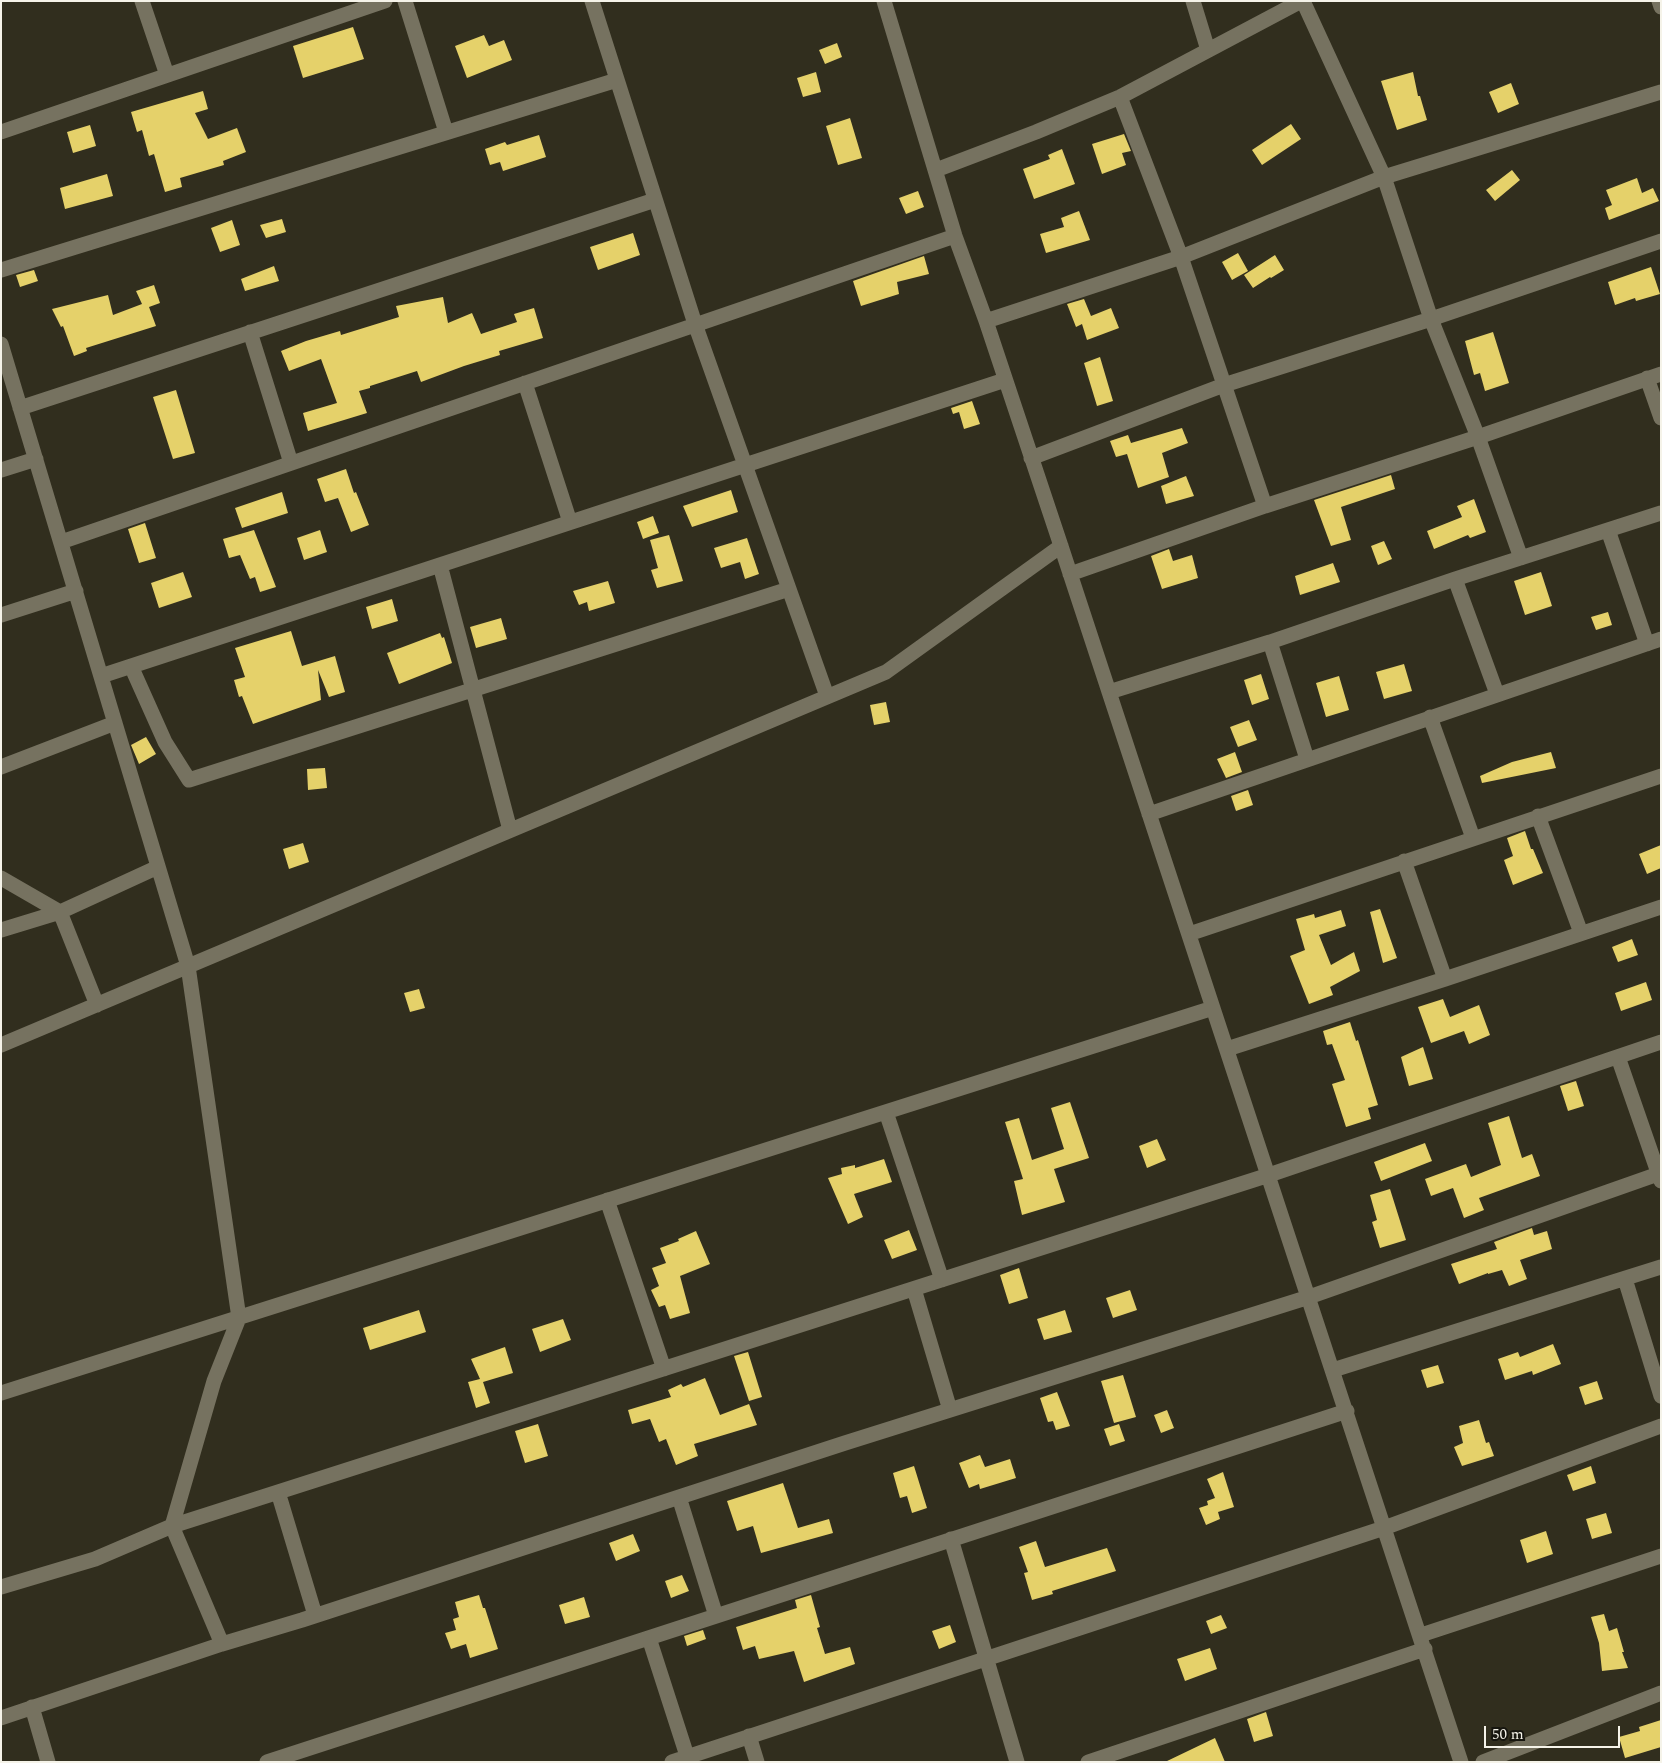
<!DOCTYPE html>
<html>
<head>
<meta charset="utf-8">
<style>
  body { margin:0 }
  #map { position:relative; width:1662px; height:1763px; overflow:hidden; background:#312e1e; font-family:Spectral,serif }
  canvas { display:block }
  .frame { position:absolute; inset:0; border:2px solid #f5f3e9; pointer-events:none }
  .scale { position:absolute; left:1484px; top:1726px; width:136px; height:22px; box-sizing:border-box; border:2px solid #f5f3e9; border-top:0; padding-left:6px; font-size:15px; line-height:18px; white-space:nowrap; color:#f5f3e9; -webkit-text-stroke:4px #17160f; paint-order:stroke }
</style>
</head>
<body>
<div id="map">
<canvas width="1662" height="1763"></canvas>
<div class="frame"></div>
<div class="scale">50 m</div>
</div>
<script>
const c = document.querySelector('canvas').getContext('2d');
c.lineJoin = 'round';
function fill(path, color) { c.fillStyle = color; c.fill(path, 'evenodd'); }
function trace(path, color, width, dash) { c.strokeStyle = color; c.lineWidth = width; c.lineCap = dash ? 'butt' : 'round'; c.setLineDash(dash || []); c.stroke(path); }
const building = new Path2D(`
  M353 27 364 59 303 78 293 46Z
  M484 35 489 46 504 40 512 60 467 78 455 46Z
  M837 43 842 57 825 64 819 50Z
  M816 72 821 92 803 97 797 78Z
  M1413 72 1418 96H1420L1427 120 1397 130 1381 81Z
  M1511 83 1519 104 1498 113 1489 92Z
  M203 91 208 109 195 113 208 139 237 128 246 152 223 161 224 165 180 178 182 187 165 192 154 154 149 156 142 130 137 132 131 112Z
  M850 118 862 158 838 165 826 126Z
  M1291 124 1301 139 1262 165 1252 150Z
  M90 125 96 146 73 153 67 132Z
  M1124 134 1131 151 1122 153 1126 165 1102 174 1092 144Z
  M539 135 546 157 503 171 500 162 490 165 485 149 505 142 507 145Z
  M1062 149 1075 184 1034 199 1023 169 1050 159 1048 155Z
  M1512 170 1520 180 1495 201 1486 190Z
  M107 174 113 196 65 209 60 188Z
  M1637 178 1642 193 1653 188 1659 201 1609 220 1605 208 1612 205 1606 190Z
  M918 191 924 207 906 214 899 198Z
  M1079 211 1090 240 1046 253 1040 234 1064 227 1061 218Z
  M282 219 286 232 266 238 260 225Z
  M232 220 240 245 220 252 211 228Z
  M633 233 640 255 598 270 590 247Z
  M1238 253 1248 271 1232 280 1222 262Z
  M1275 255 1284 270 1271 278 1270 277 1253 288 1244 275Z
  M924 256 929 274 897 282 899 294 861 306 853 281Z
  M274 266 279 281 245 291 241 279Z
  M1651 267 1660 294 1636 301 1635 298 1615 305 1608 282Z
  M34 270 38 281 20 287 16 275Z
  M154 285 160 303 149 307 156 326 86 348 87 351 74 356 63 326 61 327 52 309 108 295 113 315 142 304 136 291Z
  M443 297 448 323 472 313 481 334 517 322 514 314 534 308 543 338 499 351 500 355 464 366 421 382 417 371 370 386V388L359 391 367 413 308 431 303 413 337 403 321 359 289 371 281 351 306 341 340 331 341 335 399 317 396 306Z
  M1084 299 1091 316 1111 308 1119 328 1087 340 1082 324 1076 327 1067 304Z
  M1493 332 1509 383 1485 391 1480 373 1474 375 1465 341Z
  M1100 357 1113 401 1097 406 1084 363Z
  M176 390 195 453 173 459 153 397Z
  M972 401 980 424 964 429 959 412 953 414 951 408Z
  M1182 428 1188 443 1162 453 1169 477 1138 488 1127 454 1116 457 1110 441 1128 435 1131 443Z
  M346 469 354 493 356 492 369 525 351 532 338 498 325 502 317 479Z
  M1391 475 1395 489 1341 507 1351 540 1331 546 1314 500Z
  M1186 476 1194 496 1166 504 1161 486Z
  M731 490 738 512 692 527 683 506Z
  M282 492 288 513 242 528 235 508Z
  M1474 499 1486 532 1470 538 1468 535 1434 549 1427 531 1462 517 1457 506Z
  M653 516 659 533 643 539 637 522Z
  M145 523 156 558 139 563 128 529Z
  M254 530 276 587 260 592 255 577 250 579 240 555 229 558 223 539Z
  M320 530 327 552 304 560 297 538Z
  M669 535 683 581 657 588 651 570 658 568 650 540Z
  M747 538 759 574 745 579 740 562 721 568 714 548Z
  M1384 541 1392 559 1378 565 1371 546Z
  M1169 549 1173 561 1192 555 1198 578 1162 589 1151 556Z
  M1333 563 1340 582 1300 595 1295 576Z
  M183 572 192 597 159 608 151 583Z
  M1541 572 1552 606 1525 615 1514 581Z
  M608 581 615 603 589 611 587 602 579 605 573 591Z
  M392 599 398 621 372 629 366 607Z
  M1608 612 1612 625 1596 630 1591 617Z
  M501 618 507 639 476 648 470 627Z
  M291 631 302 666 335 656 345 692 329 697 318 670 321 700 253 724 242 696 239 697 234 680 245 677 235 648Z
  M440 633 442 638 444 637 452 663 399 684 387 653Z
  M1404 664 1412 691 1384 699 1376 672Z
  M1261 674 1269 699 1252 705 1244 680Z
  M1339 676 1349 710 1326 717 1316 683Z
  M886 702 890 722 874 725 870 705Z
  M1249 720 1257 740 1238 747 1230 727Z
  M146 737 156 754 139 764 131 745Z
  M1235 752 1242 772 1226 778 1217 759Z
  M1551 752 1556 768 1482 783 1480 776 1512 762Z
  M325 768 327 788 308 790 307 769Z
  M1248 790 1253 805 1236 811 1231 796Z
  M1525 831 1531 849H1533L1543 873 1513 885 1504 860 1513 856 1507 838Z
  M303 843 309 862 289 869 283 849Z
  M1661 845V868L1647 874 1639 854Z
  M1380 909 1397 958 1383 963 1370 912Z
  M1341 910 1346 926 1319 935 1331 965 1354 952 1360 971 1330 987 1333 995 1309 1004 1290 956 1305 950 1296 919 1314 914 1315 918Z
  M1632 939 1638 955 1618 962 1612 947Z
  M1646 982 1652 1000 1621 1011 1615 993Z
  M419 989 425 1008 410 1012 404 993Z
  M1443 999 1450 1017 1479 1005 1490 1035 1469 1044 1464 1031 1431 1043 1418 1007Z
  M1350 1022 1356 1041 1358 1040 1378 1105 1368 1108 1371 1119 1346 1127 1332 1084 1345 1080 1332 1044 1327 1045 1323 1031Z
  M1423 1047 1433 1079 1409 1086 1401 1057Z
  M1576 1081 1584 1106 1568 1111 1560 1086Z
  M1070 1102 1089 1158 1054 1169 1065 1202 1022 1215 1014 1181 1023 1179 1005 1122 1019 1118 1032 1160 1064 1149 1051 1108Z
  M1509 1116 1522 1158 1532 1154 1540 1176 1479 1198 1484 1210 1464 1218 1453 1188 1431 1196 1425 1179 1466 1164 1471 1177 1501 1165 1488 1123Z
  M1157 1139 1166 1160 1147 1168 1139 1146Z
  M1425 1143 1432 1161 1381 1181 1374 1162Z
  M884 1159 892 1182 854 1194 863 1217 848 1224 828 1178 842 1174 841 1168 855 1165V1168Z
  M1390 1189 1406 1240 1380 1248 1372 1222 1377 1220 1370 1195Z
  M1532 1228 1534 1235 1547 1231 1552 1249 1520 1260 1527 1279 1509 1286 1502 1270 1488 1274V1273L1459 1284 1451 1264 1497 1249 1494 1242Z
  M909 1230 917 1250 892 1259 884 1240Z
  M696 1231 710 1264 680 1276 690 1313 670 1319 665 1305 659 1307 651 1290 659 1286 652 1268 666 1263 660 1248 679 1241 678 1239Z
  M1019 1268 1028 1298 1009 1304 1000 1275Z
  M1130 1290 1137 1310 1113 1318 1106 1298Z
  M419 1310 426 1332 370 1350 363 1328Z
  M1065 1310 1072 1332 1044 1340 1037 1319Z
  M563 1319 571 1340 540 1352 532 1329Z
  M1553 1344 1561 1364 1533 1375 1532 1371 1505 1380 1498 1359 1518 1352 1520 1357Z
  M505 1347 513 1373 483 1382 490 1403 476 1408 468 1382 480 1379 471 1359Z
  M748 1352 762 1397 749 1401 734 1356Z
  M1438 1365 1444 1383 1427 1388 1421 1370Z
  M1123 1375 1136 1417 1114 1423 1101 1381Z
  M705 1378 720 1415 749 1404 757 1425 694 1444 698 1456 676 1465 666 1439 659 1442 650 1419 632 1424 628 1410 671 1397 668 1390 681 1384 683 1387Z
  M1597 1381 1603 1399 1585 1405 1579 1387Z
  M1057 1392 1070 1426 1056 1430 1053 1421 1048 1422 1040 1398Z
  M1167 1410 1174 1428 1161 1433 1154 1415Z
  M1479 1420 1486 1443 1489 1442 1494 1456 1462 1466 1454 1447 1463 1443 1459 1426Z
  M538 1424 548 1456 525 1463 515 1431Z
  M1119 1424 1125 1441 1110 1446 1104 1429Z
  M980 1455 985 1467 1010 1459 1016 1478 980 1489 979 1484 969 1488 959 1463Z
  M914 1466 927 1508 912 1513 907 1496 900 1498 893 1473Z
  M1591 1466 1596 1483 1573 1491 1567 1475Z
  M1223 1472 1234 1507 1218 1512 1220 1519 1206 1525 1199 1508 1208 1505 1207 1501 1215 1498 1207 1479Z
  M783 1483 798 1528 829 1519 833 1533 761 1553 753 1526 737 1531 727 1501Z
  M1606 1513 1612 1533 1592 1539 1586 1519Z
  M1546 1531 1553 1554 1527 1563 1520 1540Z
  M633 1534 640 1551 616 1561 609 1543Z
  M1036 1541 1045 1567 1107 1548 1116 1571 1052 1591 1053 1594 1032 1600 1024 1573 1028 1572 1019 1547Z
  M682 1575 689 1591 671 1598 665 1581Z
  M479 1595 483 1608H485L498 1649 470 1658 466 1644 451 1649 445 1633 456 1630 453 1619 459 1617 455 1602Z
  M811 1595 820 1627 817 1628 825 1654 850 1647 855 1664 804 1682 794 1651 759 1659 755 1646 743 1650 736 1627 797 1608 795 1600Z
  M584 1597 590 1617 565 1624 559 1605Z
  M1604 1614 1609 1631 1617 1628 1624 1652H1622L1628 1668 1602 1671 1599 1643 1591 1617Z
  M1221 1615 1227 1628 1211 1634 1206 1621Z
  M950 1625 956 1642 939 1649 932 1631Z
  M703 1630 706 1639 687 1646 684 1636Z
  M1210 1648 1217 1669 1185 1681 1177 1659Z
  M1266 1712 1273 1736 1254 1742 1247 1719Z
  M1661 1720V1747L1625 1758 1619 1737 1640 1731 1639 1727Z
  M1215 1738 1225 1762H1165Z`);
const minor = new Path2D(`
  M142 1 167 75
  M405 1 446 132
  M592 1 695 324 827 696
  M884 1 955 236 986 321 1061 546 1461 1762
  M1193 1 1208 50
  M1303 1 1384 177 1431 319 1661 241
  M1659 1 1661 7
  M1120 97 1181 257 1265 506
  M1 132 385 1
  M936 170 1036 132 1120 97 1301 1
  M1 270 617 80
  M986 321 1181 257 1384 177 1661 92
  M250 332 291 463
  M1 344 188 966 239 1318 214 1381 172 1526 222 1644
  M1647 378 1661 418
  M525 383 570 522
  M20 408 655 200
  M1031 458 1224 385 1431 319 1478 437 1521 558
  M1 470 36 459
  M1608 530 1647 644
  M61 542 955 236
  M440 565 510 830
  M1070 574 1265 506 1478 437 1661 374
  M1455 579 1497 694
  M1 615 76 591
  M1270 642 1307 759
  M131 666 165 742 189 780 789 589
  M101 676 1005 380
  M1109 692 1270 642 1455 579 1661 513
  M1430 717 1473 838
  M1 767 115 723
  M1149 814 1661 639
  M1538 816 1581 933
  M1404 861 1445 979
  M1 878 60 912 97 1005
  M1 930 60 912 158 867
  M1189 934 1661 776
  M1 1045 886 672 1061 546
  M1227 1049 1445 979 1661 907
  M1618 1057 1661 1181
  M886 1112 942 1280
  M607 1200 664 1369
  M1625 1279 1661 1396
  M914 1289 950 1410
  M1333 1370 1661 1267
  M1 1393 1213 1008
  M278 1492 315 1615
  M679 1497 716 1616
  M951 1539 1017 1762
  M1 1587 95 1559 172 1526 1269 1175 1661 1042
  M1421 1635 1661 1556
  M649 1638 689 1762
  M32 1707 48 1762
  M1 1718 222 1644 302 1620 845 1443 1309 1297 1661 1173
  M749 1736 757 1762
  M267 1762 1347 1411
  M672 1762 1384 1528 1661 1426
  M1088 1762 1425 1649
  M1483 1762 1661 1693`);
fill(building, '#e5d16a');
trace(minor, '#767260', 15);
</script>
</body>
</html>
